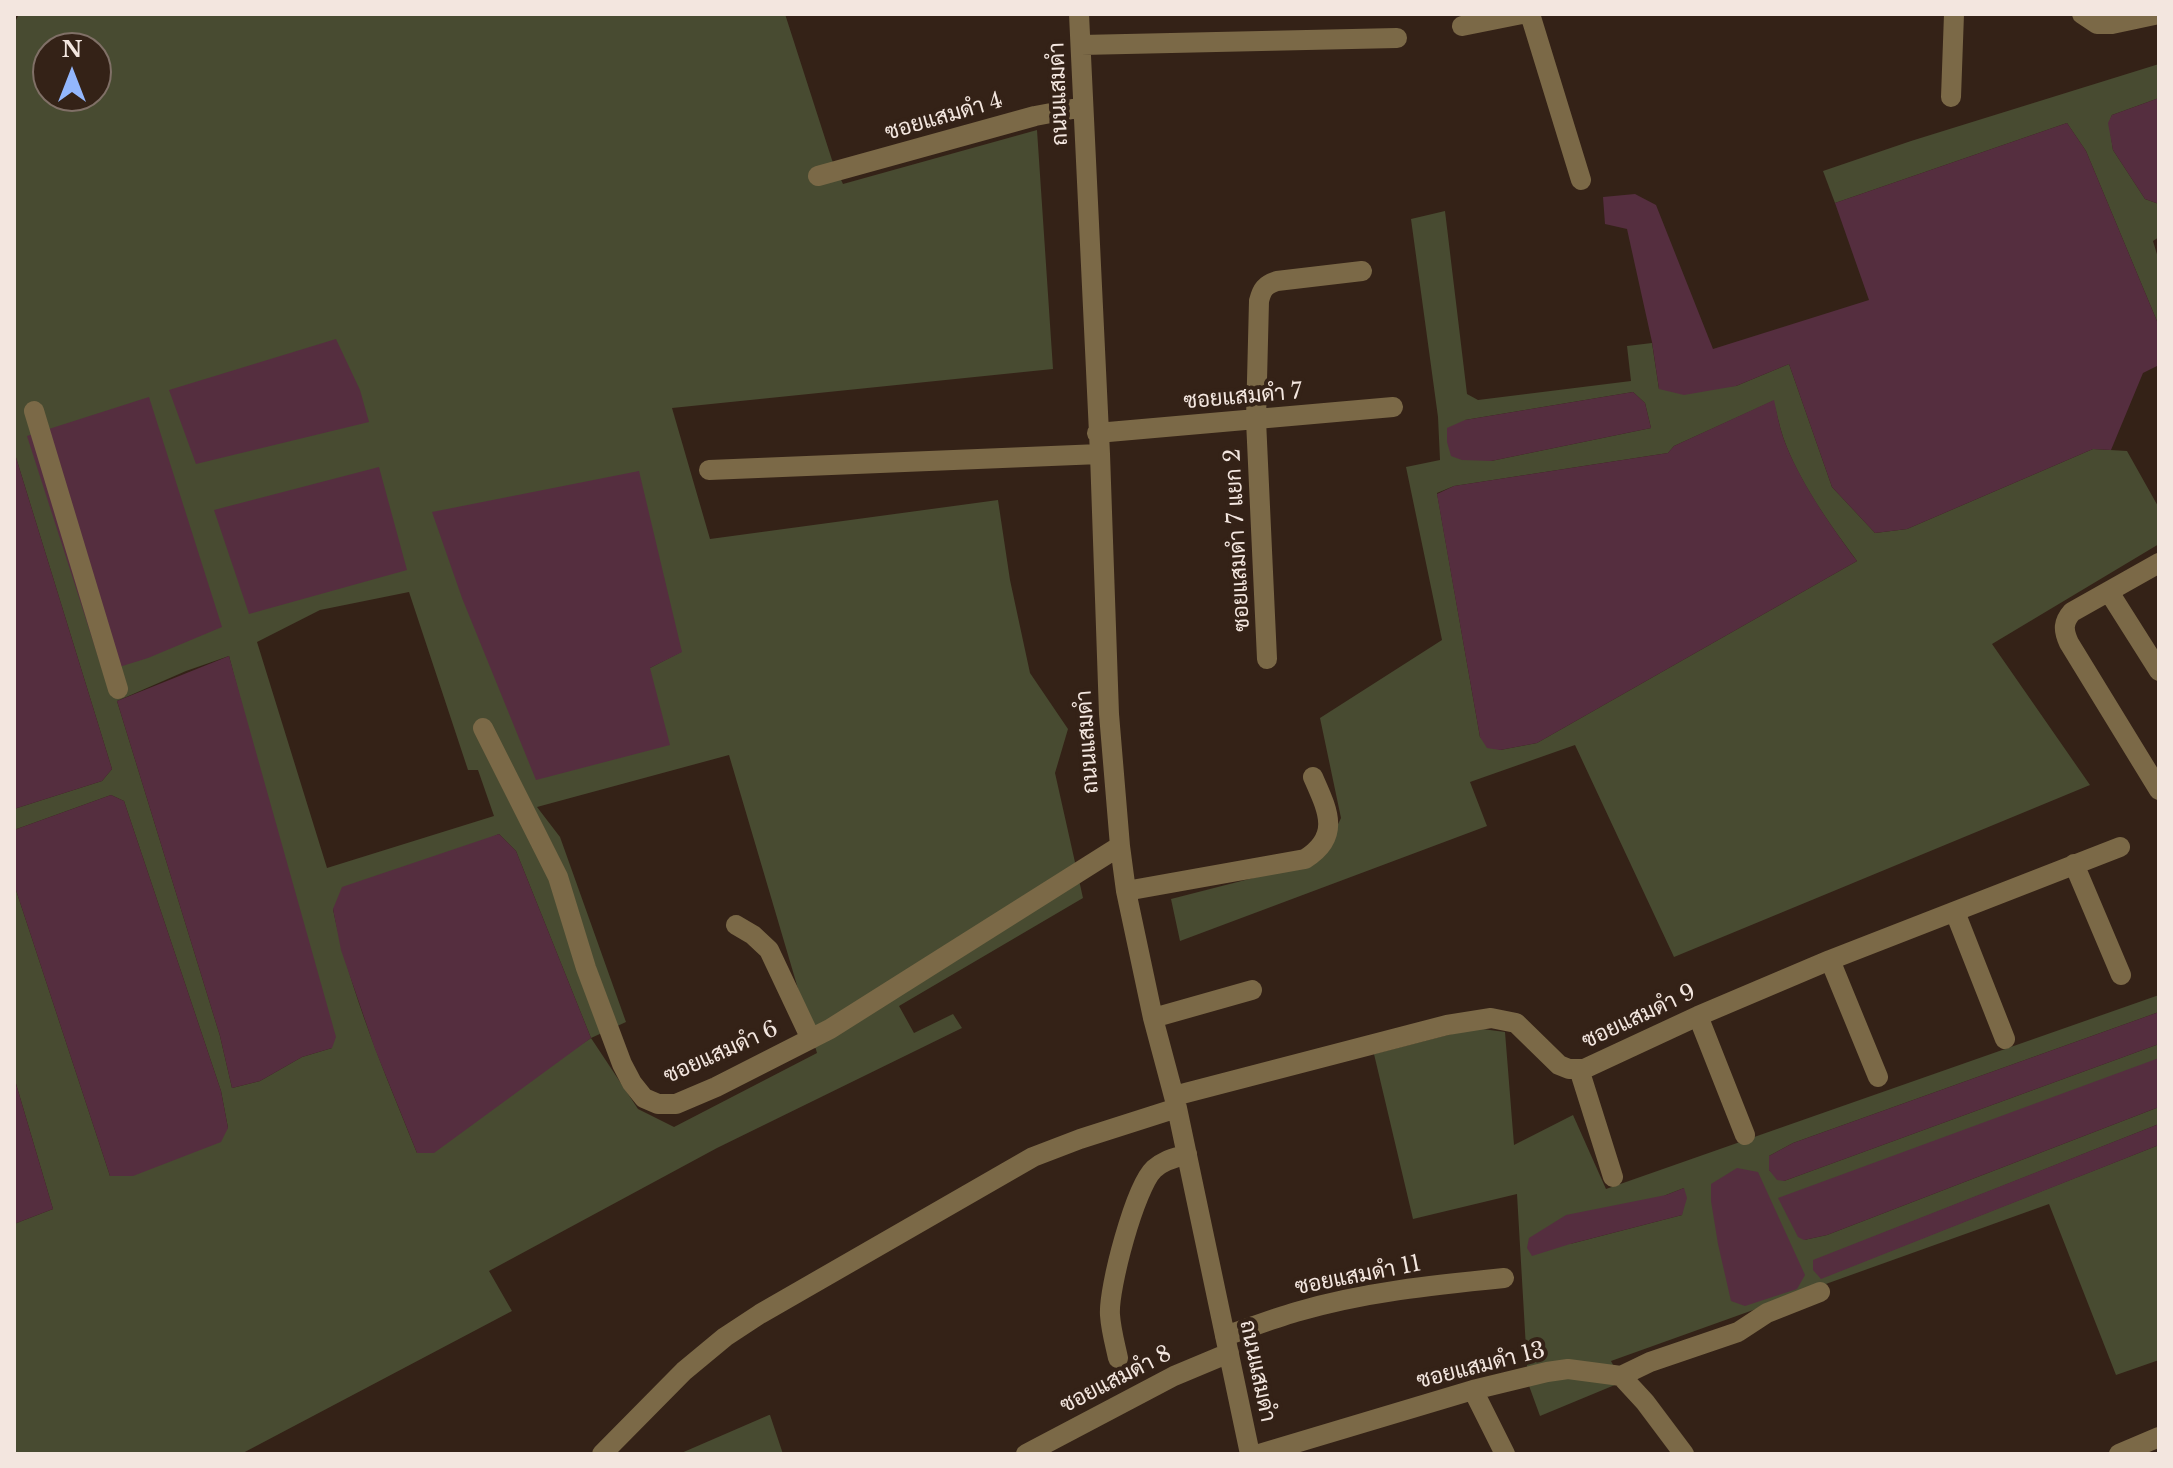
<!DOCTYPE html>
<html>
<head>
<meta charset="utf-8">
<style>
  body { margin:0 }
  #map { position:relative; width:2173px; height:1468px; overflow:hidden; background:#342217; font-family:"Libre Baskerville",serif }
  canvas { display:block }
  .frame { position:absolute; inset:0; border:16px solid #f3e6df; pointer-events:none }
  .north { position:absolute; left:32px; top:32px; width:80px; height:80px; box-sizing:border-box; background:#342217; border:2px solid #807067; border-radius:50%; rotate:0deg; font-size:22px; font-weight:700; line-height:32px; text-align:center; color:#f3e6df }
  .north::after { content:''; display:block; margin:auto; width:28px; height:36px; background:#93b7fd; clip-path:polygon(50% 0,100% 100%,50% 72%,0 100%) }
</style>
</head>
<body>
<div id="map">
<canvas width="2173" height="1468"></canvas>
<div class="frame"></div>
<div class="north">N</div>
</div>
<script>
const c = document.querySelector('canvas').getContext('2d');
c.lineJoin = 'round';
function fill(path, color) { c.fillStyle = color; c.fill(path, 'evenodd'); }
function trace(path, color, width, dash) { c.strokeStyle = color; c.lineWidth = width; c.lineCap = dash ? 'butt' : 'round'; c.setLineDash(dash || []); c.stroke(path); }
function drawText(font, color, halo, rows, align = 'center') {
  c.font = font + ' "Libre Baskerville",Sarabun,serif'; c.lineWidth = 8; c.setLineDash([]); c.textBaseline = 'middle'; c.strokeStyle = halo; c.fillStyle = color; for (const [text, x, y, turn = 0] of rows) {
    c.save(); c.translate(x, y); c.rotate((+turn || 0) * Math.PI / 180); c.textAlign = isNaN(turn) ? turn : align; if (halo) c.strokeText(text, 0, 0); c.fillText(text, 0, 0); c.restore();
  }
}
const green = new Path2D(`
  M19 14H785L832 160 843 184 1037 130 1053 369 672 408 710 539 998 500 1010 580 1030 673 1068 729 1055 773 1083 898 899 1006 914 1033 953 1014 962 1028 717 1148 489 1271 512 1311 241 1454H14V1224L53 1209 14 1077V884L110 1176 228 1128 221 1091 124 801 111 795 14 830V809L102 781 112 769 14 451V24ZM48 48H96V96H48ZM638 471 681 652 650 668ZM409 592 468 770H478L494 816 327 868 257 642 320 610ZM229 656 332 1048 302 1057 260 1081 232 1088 220 1036 117 701 186 671ZM729 755 817 1053 674 1127 638 1109 591 1038 626 1022 560 837 537 807ZM499 834 516 851 591 1038 417 1153C385 1073 350 993 333 909Z
  M2159 64V98L2112 115 2109 123 2113 150 2145 199 2159 204V237L2153 241 2159 261V326L2086 151 2067 123 1835 203 1823 171 1911 141Z
  M1445 211 1467 394 1478 400 1631 381 1627 346 1652 343 1659 389 1736 386 1789 364 1832 487 1875 533 1907 529 2093 449 2127 451 2159 508V544L1992 644 2090 785 1674 957 1575 745 1470 782 1487 826 1180 941 1171 899 1296 867 1325 852 1341 818 1320 718 1442 640 1406 467 1440 460 1438 417 1411 219ZM1633 392 1645 403 1651 428 1491 461 1465 420ZM1773 401C1777 413 1779 425 1783 437 1799 482 1829 523 1857 561L1537 743 1500 750 1480 737 1437 493 1454 486 1668 453 1674 446Z
  M2159 995V1012L1793 1143 1769 1156V1170L1784 1181 2159 1044V1058L1804 1240 1827 1235 2159 1107V1124L1813 1261 1821 1278 2159 1145V1360L2116 1375 2049 1204 1611 1361 1622 1382 1540 1416 1528 1383 1517 1194 1413 1219 1374 1054 1475 1028 1505 1032 1514 1145 1573 1115 1606 1189ZM1684 1188 1682 1215 1570 1244 1666 1195Z
  M770 1415 783 1454H679L769 1415Z`);
const water = new Path2D(`
  M2159 98V204L2145 199 2113 150 2108 123 2112 115Z
  M2067 123 2086 151 2159 326V365L2143 373 2111 450 2093 449 1907 529 1875 533 1832 487 1789 364 1736 386 1684 395 1659 389 1652 342 1627 229 1605 224 1603 197 1635 194 1656 205 1713 349 1869 300 1835 203Z
  M336 339 360 390 369 422 196 464 169 390Z
  M1633 392 1645 403 1651 428 1491 461 1462 460 1451 456 1447 442V428L1465 420Z
  M149 397 222 627 148 658 103 672 27 436Z
  M1774 400C1777 413 1779 425 1783 437 1798 479 1830 525 1857 561L1537 743 1500 750 1487 748 1480 737 1437 494 1454 486 1668 453 1674 446Z
  M14 451 112 769 102 781 14 809Z
  M379 467 407 570 249 614 214 510Z
  M639 471 682 652 650 668 670 745 536 780 462 598 432 512Z
  M229 656 336 1037 332 1048 302 1057 260 1081 232 1088 220 1036 117 701Z
  M111 795 124 801 221 1091 228 1128 221 1142 133 1176H110L14 884V830Z
  M499 834 516 851 591 1038 434 1153H417L375 1049 341 950 333 909 342 887Z
  M2159 1012V1044L1784 1181 1777 1180 1769 1170V1156L1793 1143Z
  M2159 1058V1107L1827 1235 1804 1240 1798 1237 1778 1198Z
  M14 1077 53 1209 14 1224Z
  M2159 1124V1145L1821 1279 1813 1270V1260Z
  M1737 1168 1758 1172 1805 1275 1797 1289 1745 1306 1731 1301 1718 1244 1711 1201V1184Z
  M1684 1188 1687 1198 1682 1215 1570 1244 1532 1256 1527 1248 1529 1238 1566 1215 1666 1195Z`);
const minor = new Path2D(`
  M1079 14 1100 454 1109 714 1120 846 1126 891 1153 1018 1177 1108 1250 1454
  M1530 14 1581 180
  M2082 14 2097 24H2112L2159 14
  M1462 26 1522 14
  M1081 45 1397 38
  M1951 97 1954 14
  M818 176 1035 116 1083 107
  M34 411 118 689
  M1097 433 1393 407
  M709 470 1100 454
  M2159 563 2072 612C2063 622 2063 630 2069 643L2159 790
  M2109 592 2159 671
  M1267 659 1256 420 1259 301C1262 289 1265 285 1277 281L1362 271
  M483 728 558 877 586 968 622 1064 632 1083 644 1098 658 1104H676L716 1087 830 1029 1120 846
  M2074 864 2121 975
  M1126 891 1305 859C1342 836 1327 809 1313 777
  M1955 912 2005 1039
  M736 925 753 935 769 950 811 1039
  M1830 960 1878 1077
  M1698 1016 1745 1135
  M1153 1018 1252 990
  M1579 1069 1613 1177
  M1174 1096 1447 1025 1491 1018 1516 1023 1559 1065 1569 1069H1584L1698 1016 1830 960 2120 847
  M1225 1336C1249 1328 1272 1319 1296 1312 1364 1292 1434 1285 1504 1278
  M1118 1358C1115 1344 1111 1330 1110 1315 1108 1289 1135 1187 1154 1169 1164 1160 1175 1158 1187 1154
  M1621 1376 1650 1362 1738 1332 1767 1313 1820 1292
  M1473 1390 1505 1454
  M602 1454 684 1371 725 1337 760 1314 1033 1157 1080 1139 1177 1108
  M1026 1454 1174 1376 1229 1353
  M1259 1454 1473 1390 1547 1372 1568 1369 1621 1376 1645 1402 1684 1454
  M2119 1454 2159 1437`);
const streetNames = [
  ["ถนนแสมดำ",1059,94,-92],
  ["ซอยแสมดำ 4",944,117,-16],
  ["ซอยแสมดำ 7",1243,397,-5],
  ["ซอยแสมดำ 7 แยก 2",1238,540,-93],
  ["ถนนแสมดำ",1088,742,-94],
  ["ซอยแสมดำ 9",1639,1017,-25],
  ["ซอยแสมดำ 6",721,1053,-24],
  ["ซอยแสมดำ 11",1358,1276,-11],
  ["ซอยแสมดำ 13",1481,1366,-14],
  ["ถนนแสมดำ",1257,1371,78],
  ["ซอยแสมดำ 8",1116,1380,-27]
];
fill(green, '#484b31');
fill(water, '#552e3f');
trace(minor, '#7b6947', 20);
drawText('22px', '#f3e6df', '#342217', streetNames);
</script>
</body>
</html>
